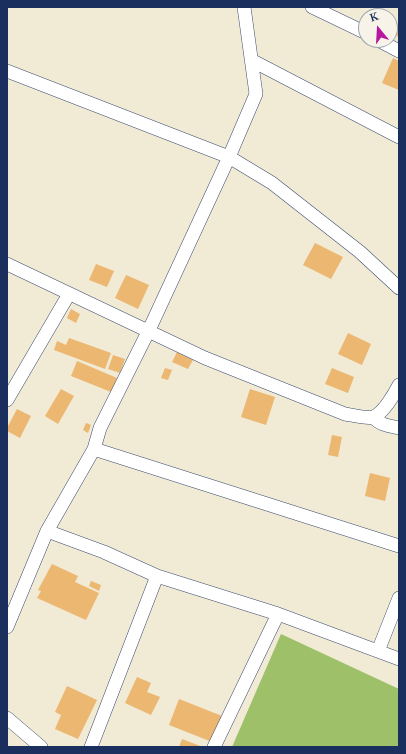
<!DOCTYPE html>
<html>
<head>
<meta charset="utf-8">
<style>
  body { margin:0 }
  #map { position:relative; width:406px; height:754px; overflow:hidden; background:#f1ead4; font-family:Cardo,serif }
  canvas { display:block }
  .frame { position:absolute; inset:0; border:8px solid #1b2f5e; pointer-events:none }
  .north { position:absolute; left:358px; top:8px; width:40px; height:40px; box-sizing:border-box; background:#f7f3e8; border:1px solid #9fa5b1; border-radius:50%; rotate:342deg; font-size:11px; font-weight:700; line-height:16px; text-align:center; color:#1b2f5e }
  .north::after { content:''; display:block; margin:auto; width:14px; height:18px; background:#b5179e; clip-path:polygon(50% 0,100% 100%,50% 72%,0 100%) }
</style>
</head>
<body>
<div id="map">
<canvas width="406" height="754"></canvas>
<div class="frame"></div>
<div class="north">K</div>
</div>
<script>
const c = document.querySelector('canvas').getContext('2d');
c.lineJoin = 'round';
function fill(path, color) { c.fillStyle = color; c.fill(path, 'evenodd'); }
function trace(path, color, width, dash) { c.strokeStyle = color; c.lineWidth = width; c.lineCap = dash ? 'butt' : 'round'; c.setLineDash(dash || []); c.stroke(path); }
const green = new Path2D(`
  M281 634 399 689V747H232Z`);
const building = new Path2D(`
  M399 22V37L393 34Z
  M393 58 399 61V90L382 83Z
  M315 243 343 257 331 279 303 265Z
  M96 264 114 271 107 287 89 280Z
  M126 275 149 285 138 309 115 298Z
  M71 309 80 314 76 323 67 318Z
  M348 333 371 344 362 365 338 354Z
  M69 338 111 353 105 369 54 350 57 341 66 345Z
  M177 352 193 360 188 369 172 362Z
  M113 355 125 359 120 373 108 369Z
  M77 361 117 378 111 392 71 376Z
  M165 368 172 370 168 380 161 378Z
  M332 368 354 377 348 393 325 384Z
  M61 389 74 396 58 424 45 416Z
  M250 389 275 397 266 425 241 417Z
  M17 409 31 416 20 438 7 431V428Z
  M86 423 91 425 88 433 83 430Z
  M332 435 342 437 338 457 328 455Z
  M370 473 390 478 385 501 365 496Z
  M52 564 78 576 75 582 99 593 86 620 37 598 41 591 38 590Z
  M91 581 101 585 99 591 89 586Z
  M137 677 151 683 147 692 160 697 151 715 125 703Z
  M67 686 97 700 78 739 55 729 61 715 55 712Z
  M179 699 222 716 212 742 169 725Z
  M182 739 203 747H179Z`);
const minor = new Path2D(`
  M312 7 366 33
  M378 40 399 51
  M251 60 399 137
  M7 71 229 157 272 183 360 252 399 288
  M7 264 205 358 345 414C352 415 367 419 373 417 383 414 395 393 399 385
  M7 400 69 294
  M373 417C380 425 389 426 399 428
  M94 449 399 546
  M47 531 104 552 157 576 278 614 399 659
  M7 627 47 531 94 449 100 428 149 330 229 157 256 94 244 7
  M378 651 399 598
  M7 718 41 747
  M91 747 157 576
  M214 747 278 614`);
fill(green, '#9dc069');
fill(building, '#ecb771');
trace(minor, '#3b4b70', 14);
trace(minor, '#fff', 13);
</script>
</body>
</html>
